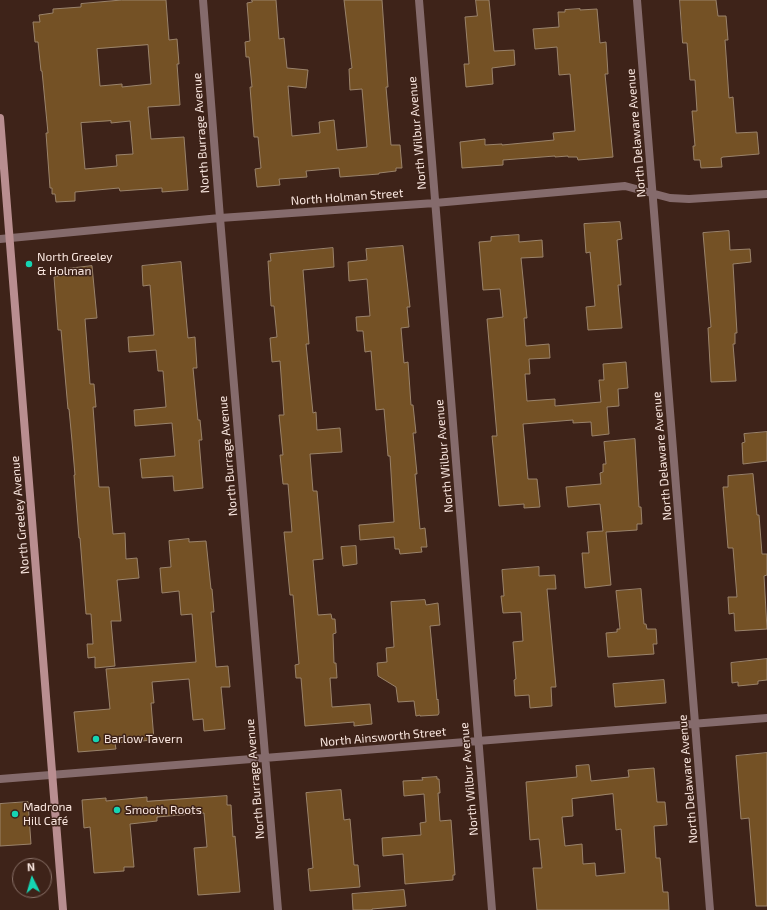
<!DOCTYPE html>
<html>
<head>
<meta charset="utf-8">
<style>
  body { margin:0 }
  #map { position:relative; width:767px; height:910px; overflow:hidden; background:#3e2319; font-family:"Exo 2",sans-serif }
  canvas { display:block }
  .north { position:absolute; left:12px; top:858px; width:40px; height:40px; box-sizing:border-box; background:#3e2319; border:1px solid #897168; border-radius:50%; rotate:355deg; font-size:11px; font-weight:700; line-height:16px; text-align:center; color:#f9e6df }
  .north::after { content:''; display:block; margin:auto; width:14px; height:18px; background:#15d5b3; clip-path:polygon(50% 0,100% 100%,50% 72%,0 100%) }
</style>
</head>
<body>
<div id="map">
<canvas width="767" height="910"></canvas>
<div class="north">N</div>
</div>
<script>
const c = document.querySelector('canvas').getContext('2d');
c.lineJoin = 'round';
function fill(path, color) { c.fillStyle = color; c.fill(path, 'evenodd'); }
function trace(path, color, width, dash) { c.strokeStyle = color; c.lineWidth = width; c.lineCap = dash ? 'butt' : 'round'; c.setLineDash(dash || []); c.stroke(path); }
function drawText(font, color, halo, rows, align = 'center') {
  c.font = font + ' "Exo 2",sans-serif'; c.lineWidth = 3; c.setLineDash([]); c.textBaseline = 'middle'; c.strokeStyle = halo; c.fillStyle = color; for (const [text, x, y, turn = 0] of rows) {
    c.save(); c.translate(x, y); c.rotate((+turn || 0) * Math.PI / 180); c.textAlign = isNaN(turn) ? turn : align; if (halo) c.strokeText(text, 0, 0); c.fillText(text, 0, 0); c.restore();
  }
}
const building = new Path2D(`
  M122 0H166L169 40 177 39 179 64H177L180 105 148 107 151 139 184 137 188 190 162 192V188L120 191 119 188 75 192V201L56 202 55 194H52V188H50L46 133H48L42 71H41L38 42H35L33 22H40L39 15 53 13V9L81 7V4ZM148 45 151 84 122 87V84L100 86 97 49ZM111 121V123L130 121 133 154 116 155 117 166 85 169 81 123Z
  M252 0H276L279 39 284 38 287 68 308 70 306 88 288 86 292 136 320 133 319 122 334 120 337 150 367 147 362 89 350 90 349 69 352 68 344 0H382L388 87H386L391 145H400L402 168H396V171L379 173V174L340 177 339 168 306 171 307 177 279 179 280 185 257 187 255 169 261 168 258 137H254L250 87H252L249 57H246L245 42 250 41 247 3 252 2Z
  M476 0H489L494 51 514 50 515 65 492 68 493 84 466 87 464 64H469L465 17 477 16Z
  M680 0H716L718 16H726L728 40H725L729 98 733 97 736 133 757 132 759 154 723 157 721 158 722 167 701 168 700 160H694L693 146H695L692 111H697L695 80H690L687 43H683Z
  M580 9V10L597 9 600 43 606 42 608 74H605L613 157 578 160 577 157H568V156L555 157V156L503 160V165L462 168 460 142 485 139V145L502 144V145L554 140 553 133 575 131 570 74 559 75 557 47 535 49 533 29 559 27 558 12H565V10Z
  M620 222 622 239 617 240 621 285H618L622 328 588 330 586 307 595 306 590 252 586 253 584 224Z
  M729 231 730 250 750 249 751 262 733 264 737 333H735V344H733L736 381 711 382 708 328 711 327 703 233Z
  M519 235V242L542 240 543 257 521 258 527 318H524L526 346 549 344 550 358 529 359 530 374H525L527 401 555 399V406L601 402 599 380H604L603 364 626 362 628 388 618 389 619 406 607 407 609 434 592 436 591 422 573 423V420L523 424 528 479H537L540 507 524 508V504L499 506 492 436H497L487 319 503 317 500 289 483 290 479 242 491 241V237Z
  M403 246 410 307H407L409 327 401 328 404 363 408 362 411 405H413L416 433H413L417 474H415L420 529 425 528 427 547H421L422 552 400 554 399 549H395L394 537 360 540 359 525 394 522 390 456H388L384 409 376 410 371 351 365 352 363 331H357L356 317 370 316 367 279 349 281 348 262 367 260 366 249Z
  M333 248 334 267 303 270 309 344H306L313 413 316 412 317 430 340 428 342 452 310 454 313 491H317L323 559 313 560 318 615 331 614 332 619H335L336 633 333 634 334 663H336L337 678H330L332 707 370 704 372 724 354 726V722L305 726 301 678H296L295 665 299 664 293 595H290L284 532H292L288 484H283L280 455H283L279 415H284L280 361 272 362 270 338 277 337 274 306H271L268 261H271L270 254Z
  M181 262 188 338 195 337 197 368H193L198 420H200L202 440H199L203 488 174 491 173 476 142 478 140 459 175 456 172 423 135 426 134 410 166 407 163 371H158L156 350 129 352 128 337 154 335 150 285 143 286 142 266Z
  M92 266 97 318 85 319 90 384H94L96 407H93L99 487H109L113 534 125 533 126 559 137 558 139 578 117 580 121 621H111L115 666 95 668V657L88 658 87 644H93L91 614H86L80 538H79L74 475H75L72 441 69 409H68L61 330H58L54 277 58 276V270Z
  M767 432V461L743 464 742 443 745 442 744 434Z
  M635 439 639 507H641L642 524H637V530L606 532 611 585 585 588 582 553H589L587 532 603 531 600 504 568 507 566 487 601 484 600 473 603 472V464H606L604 442Z
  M753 474 757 515H759L762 554H767V575L764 576 767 629 735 631 734 613 729 614 728 597H737L733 548H728L723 487H728V476Z
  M189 539V542L206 541 211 589H212L214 612H211L216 667 228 666 230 687H221L225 729 204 731 203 719 193 720 189 679 152 682 154 703H151L154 740 115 743 116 749 78 752 74 712 110 709 106 669 196 662 192 614 181 615 179 591 162 593 160 568 171 567 169 541Z
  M356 546 357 564 343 566 341 547Z
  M539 567V576L555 575 556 589H547L556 687H551L552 706 530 708 529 695 515 696 514 680 516 679 513 642 523 641 521 612 503 613 501 596H504L502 570Z
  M641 589 644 624H646L647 629H656L657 644H653L654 654 608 657 606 633 617 632V629H620L616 591Z
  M425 600 426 605 438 603 440 625 430 626 436 689 437 700 438 699 439 713 438 715 420 716V715L416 716 414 701 398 702 396 687 378 676 377 663 387 662 386 648 394 647 391 602Z
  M767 659V680L758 681V684L738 686V682L732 683 731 663Z
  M664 680 666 703 615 707 613 684Z
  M767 753V906H756L749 818 741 819 736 756Z
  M589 765 591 781 629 777 628 770 654 768 657 802H665L667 825 654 826 656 858H660L663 892H668L669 910H537L533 868H542L539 839 530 840 526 782 577 777 576 766ZM613 794 616 830 621 829 625 873 596 876 595 863 583 864 582 844 565 846 562 817 573 816 572 799Z
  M437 777V779H439L440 793H438L440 821 451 820 455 875H453V880L405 884 403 854 383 856 382 838 421 835 420 823 426 822 424 794 404 796 403 781 423 780 422 778Z
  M341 790 344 820 350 819 354 865H358L360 887 310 891 308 869 313 868 306 793Z
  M227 796V805H231L233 837 235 836 240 892 198 895 194 848 207 847 204 813 157 817V821L130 824 134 867H124V871L94 873 90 827 84 828 82 800 106 798V801L147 797V801Z
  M28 802 31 844 0 846V804Z
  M404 890 406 906 372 909V910H353L352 894Z`);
const street = new Path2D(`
  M203 0 220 218 278 910
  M419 0 492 910
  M637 0 710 910
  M0 239 220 218 435 203 625 186 670 198 689 199 767 194
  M0 779 767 718`);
const secondary = new Path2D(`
  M0 118 63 910`);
const markers = [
  [29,264,4,"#15d5b3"],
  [96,739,4,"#15d5b3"],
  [117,810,4,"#15d5b3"],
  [15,814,4,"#15d5b3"]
];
const streetNames = [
  ["North Burrage Avenue",201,133,-94],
  ["North Wilbur Avenue",417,133,-95],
  ["North Delaware Avenue",636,133,-95],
  ["North Holman Street",347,197,-4],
  ["North Burrage Avenue",228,456,-95],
  ["North Wilbur Avenue",444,456,-95],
  ["North Delaware Avenue",662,456,-95],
  ["North Greeley Avenue",20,515,-95],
  ["North Ainsworth Street",383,737,-5],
  ["North Burrage Avenue",255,779,-95],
  ["North Wilbur Avenue",469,779,-95],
  ["North Delaware Avenue",688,779,-95]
];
const poiNames = [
  ["North Greeley",37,257],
  ["& Holman",37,271],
  ["Barlow Tavern",104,739],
  ["Madrona",23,807],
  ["Hill Café",23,821],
  ["Smooth Roots",125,810]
];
fill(building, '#745125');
trace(building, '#9a836b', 1);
trace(street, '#856b6c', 8);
trace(secondary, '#b98e90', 8);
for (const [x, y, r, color] of markers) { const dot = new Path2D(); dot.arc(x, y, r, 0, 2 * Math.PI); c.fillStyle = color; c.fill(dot); trace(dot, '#3e2319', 1.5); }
drawText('12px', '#f9e6df', '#3e2319', streetNames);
drawText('12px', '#f9e6df', '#3e2319', poiNames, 'left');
</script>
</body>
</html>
